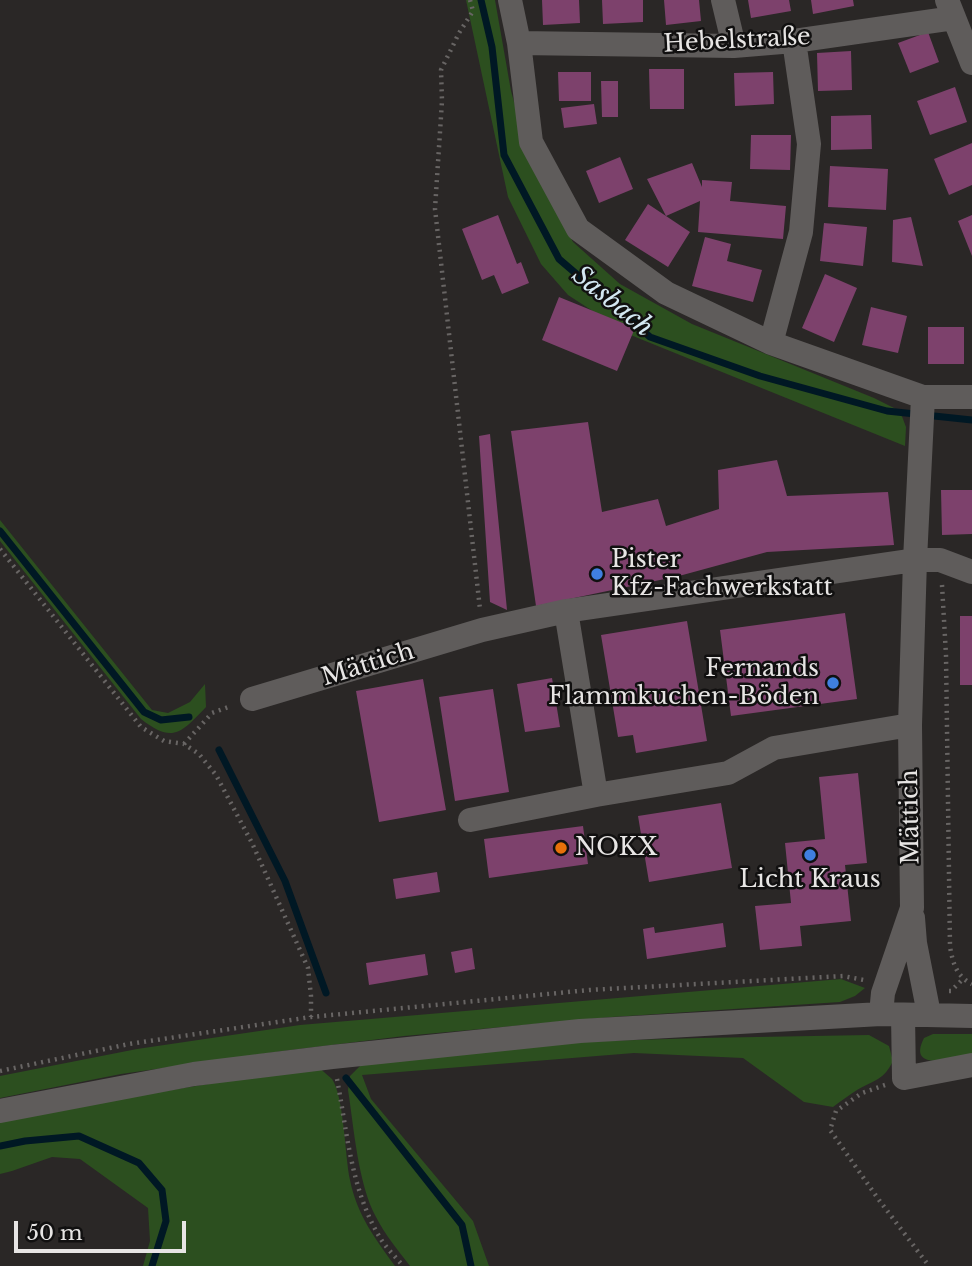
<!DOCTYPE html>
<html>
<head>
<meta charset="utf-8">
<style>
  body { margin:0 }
  #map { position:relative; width:972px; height:1266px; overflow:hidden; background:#2a2726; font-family:"Libre Baskerville",serif }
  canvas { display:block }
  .scale { position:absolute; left:14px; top:1221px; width:172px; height:32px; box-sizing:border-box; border:4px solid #e7e5e4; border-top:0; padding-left:9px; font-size:21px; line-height:24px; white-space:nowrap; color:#e7e5e4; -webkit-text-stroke:5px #111010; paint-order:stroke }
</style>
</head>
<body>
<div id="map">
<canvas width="972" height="1266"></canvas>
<div class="scale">50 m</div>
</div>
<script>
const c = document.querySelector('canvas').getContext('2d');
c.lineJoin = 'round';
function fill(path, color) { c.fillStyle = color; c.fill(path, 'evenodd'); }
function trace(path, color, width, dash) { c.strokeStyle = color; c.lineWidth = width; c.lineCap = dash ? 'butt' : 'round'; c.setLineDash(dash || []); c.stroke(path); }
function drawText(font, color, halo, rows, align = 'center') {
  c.font = font + ' "Libre Baskerville",serif'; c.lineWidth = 5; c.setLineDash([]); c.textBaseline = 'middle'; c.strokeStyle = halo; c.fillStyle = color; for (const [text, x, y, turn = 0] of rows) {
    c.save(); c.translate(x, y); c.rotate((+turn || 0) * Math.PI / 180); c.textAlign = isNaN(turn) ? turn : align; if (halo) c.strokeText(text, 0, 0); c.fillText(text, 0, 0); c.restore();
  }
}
const green = new Path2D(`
  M466 0H495L511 91 532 166 573 242 620 284 692 324 874 398 900 411 906 427 905 446 628 334 568 295 541 264 508 197Z
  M0 520 152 710 168 713 190 702 205 684 206 707C181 733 173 744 141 719L0 541Z
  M841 979 865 988 855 996 840 1002 612 1017 404 1036 283 1051 121 1074 0 1098V1076L137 1049 300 1025Z
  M933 1034H972V1055C955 1058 906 1073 924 1038Z
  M869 1035 889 1046 893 1061C884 1080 874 1080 857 1090 849 1095 841 1101 833 1107L804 1102 743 1058 634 1053 362 1075 371 1099 473 1221 489 1266H410C398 1250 385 1235 376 1217 358 1184 354 1128 348 1090L350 1076 363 1063 572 1042 700 1038Z
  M306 1068H320C323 1072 328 1075 332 1079 344 1096 345 1157 350 1180 357 1215 375 1238 395 1266H143L150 1241 148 1208 80 1159 52 1157 12 1171 0 1174V1118Z`);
const stream = new Path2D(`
  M481 0 492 47 504 155 559 259 650 337 760 376 887 411 972 420
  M0 531 144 712 161 720 189 717
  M219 750 285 881 326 993
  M346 1078 462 1225 471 1266
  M0 1146 25 1141 79 1136 139 1163 162 1190 166 1221 152 1266`);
const building = new Path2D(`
  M542 0H579L580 23 543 25Z
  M602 0H643V22L603 24Z
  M664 0H699L701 21 666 25Z
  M748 0H789L791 11 751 18Z
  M811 0H853L854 6 813 14Z
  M928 32 939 62 910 73 898 43Z
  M851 51 852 90 818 91 817 53Z
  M649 69H684V109H650Z
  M558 72H591V101H559Z
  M773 72 774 104 735 106 734 73Z
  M601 81H618V117H602Z
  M955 87 967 122 930 135 917 101Z
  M594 104 597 124 564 128 561 108Z
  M871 115 872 149 831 150V116Z
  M751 135H791L790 170 750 169Z
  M972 143V185L949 195 934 159Z
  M620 157 633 189 599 203 586 171Z
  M692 163 702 187V180L732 182 730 201 786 206 783 239 698 232 700 201 666 216 690 232 668 267 625 240 648 204 666 216 647 179Z
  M830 166 888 169 886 210 828 207Z
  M498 215 517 264 521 262 529 283 502 294 494 275 482 280 462 229Z
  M972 215V256L958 221Z
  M911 217 923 266 892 262 893 220Z
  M824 223 867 227 863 266 820 261Z
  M705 237 731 244 727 261 762 270 753 302 692 286Z
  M825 274 857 288 834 342 802 328Z
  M559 297 635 328 617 371 542 340Z
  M871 307 907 316 898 353 862 345Z
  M928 327H964V364H928Z
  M588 422 602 512 658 499 666 526 719 509 718 470 777 460 787 496 888 492 894 545 767 552 679 576 536 606 511 431Z
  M490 434 507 610 490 602 479 436Z
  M941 490H972V534L942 535Z
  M845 613 857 699 731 716 720 630Z
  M960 616H972V685H960Z
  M687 621 707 741 636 753 633 735 618 737 601 635Z
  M552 678 560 727 525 732 517 684Z
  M423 679 446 810 379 822 356 691Z
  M493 689 509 792 455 801 439 697Z
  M858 773 867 863 845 865 851 921 800 926 802 946 760 950 755 906 791 903 785 843 825 839 819 777Z
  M721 803 732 868 649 882 638 816Z
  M583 826 588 864 489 878 484 839Z
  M437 872 440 892 396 899 393 879Z
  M723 923 726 947 647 959 643 929 654 927 655 933Z
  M472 948 475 969 455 973 451 952Z
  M425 954 428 975 369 985 366 963Z`);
const path = new Path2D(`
  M470 0 473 11 459 33 441 70 442 101 435 209 480 609
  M0 549 141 727 164 741 184 744 199 754 216 775 252 843 308 968 311 996V1017
  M942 585 946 655 950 947C953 963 956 976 972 984
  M184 744 212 713 231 706
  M949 991H951L963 979
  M0 1071 129 1044 311 1017 589 990 843 976 864 980
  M337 1079C347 1131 351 1189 379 1236 385 1247 395 1256 403 1266
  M885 1085 862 1093 836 1111 830 1130 879 1200 929 1266`);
const minor = new Path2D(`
  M510 0 519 43 531 142 578 229 666 293 771 343 923 397H972
  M723 0 734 46
  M947 0 972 63
  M519 43 734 46 794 41 954 18
  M771 343 801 232 809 144 794 41
  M566 611 596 795 728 773 774 748 910 725
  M252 699 482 630 566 611 915 560H940L972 572
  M470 820 596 795
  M913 918 915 943 929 1014
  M881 1014 883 993 912 908 910 725 915 560 923 397
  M903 1015 904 1078 972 1065
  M0 1111 194 1074 332 1057 580 1031 881 1014 972 1016`);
const markers = [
  [597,574,7,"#3f7fe0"],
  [833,683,7,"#3f7fe0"],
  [561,848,7,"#e8710a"],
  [810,855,7,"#3f7fe0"]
];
const streetNames = [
  ["Hebelstraße",737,41,-3],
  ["Mättich",368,665,-17],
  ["Mättich",911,817,-91]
];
const poiNames = [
  ["Pister",611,560],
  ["Kfz-Fachwerkstatt",611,588],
  ["Fernands",819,669,"right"],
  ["Flammkuchen-Böden",819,697,"right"],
  ["NOKX",575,848],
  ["Licht Kraus",810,880,"center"]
];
const waterNames = [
  ["Sasbach",612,302,39]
];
fill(green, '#2c4f1f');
trace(stream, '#001824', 7);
fill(building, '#7d416c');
trace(path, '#686564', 4.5, [2, 5]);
trace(minor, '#5f5c5b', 24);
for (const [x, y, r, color] of markers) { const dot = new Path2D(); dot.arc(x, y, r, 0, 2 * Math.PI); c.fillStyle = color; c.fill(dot); trace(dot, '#111010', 2.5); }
drawText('24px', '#e7e5e4', '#111010', streetNames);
drawText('24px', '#e7e5e4', '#111010', poiNames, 'left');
drawText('italic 26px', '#d4e8f2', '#111010', waterNames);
</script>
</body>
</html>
